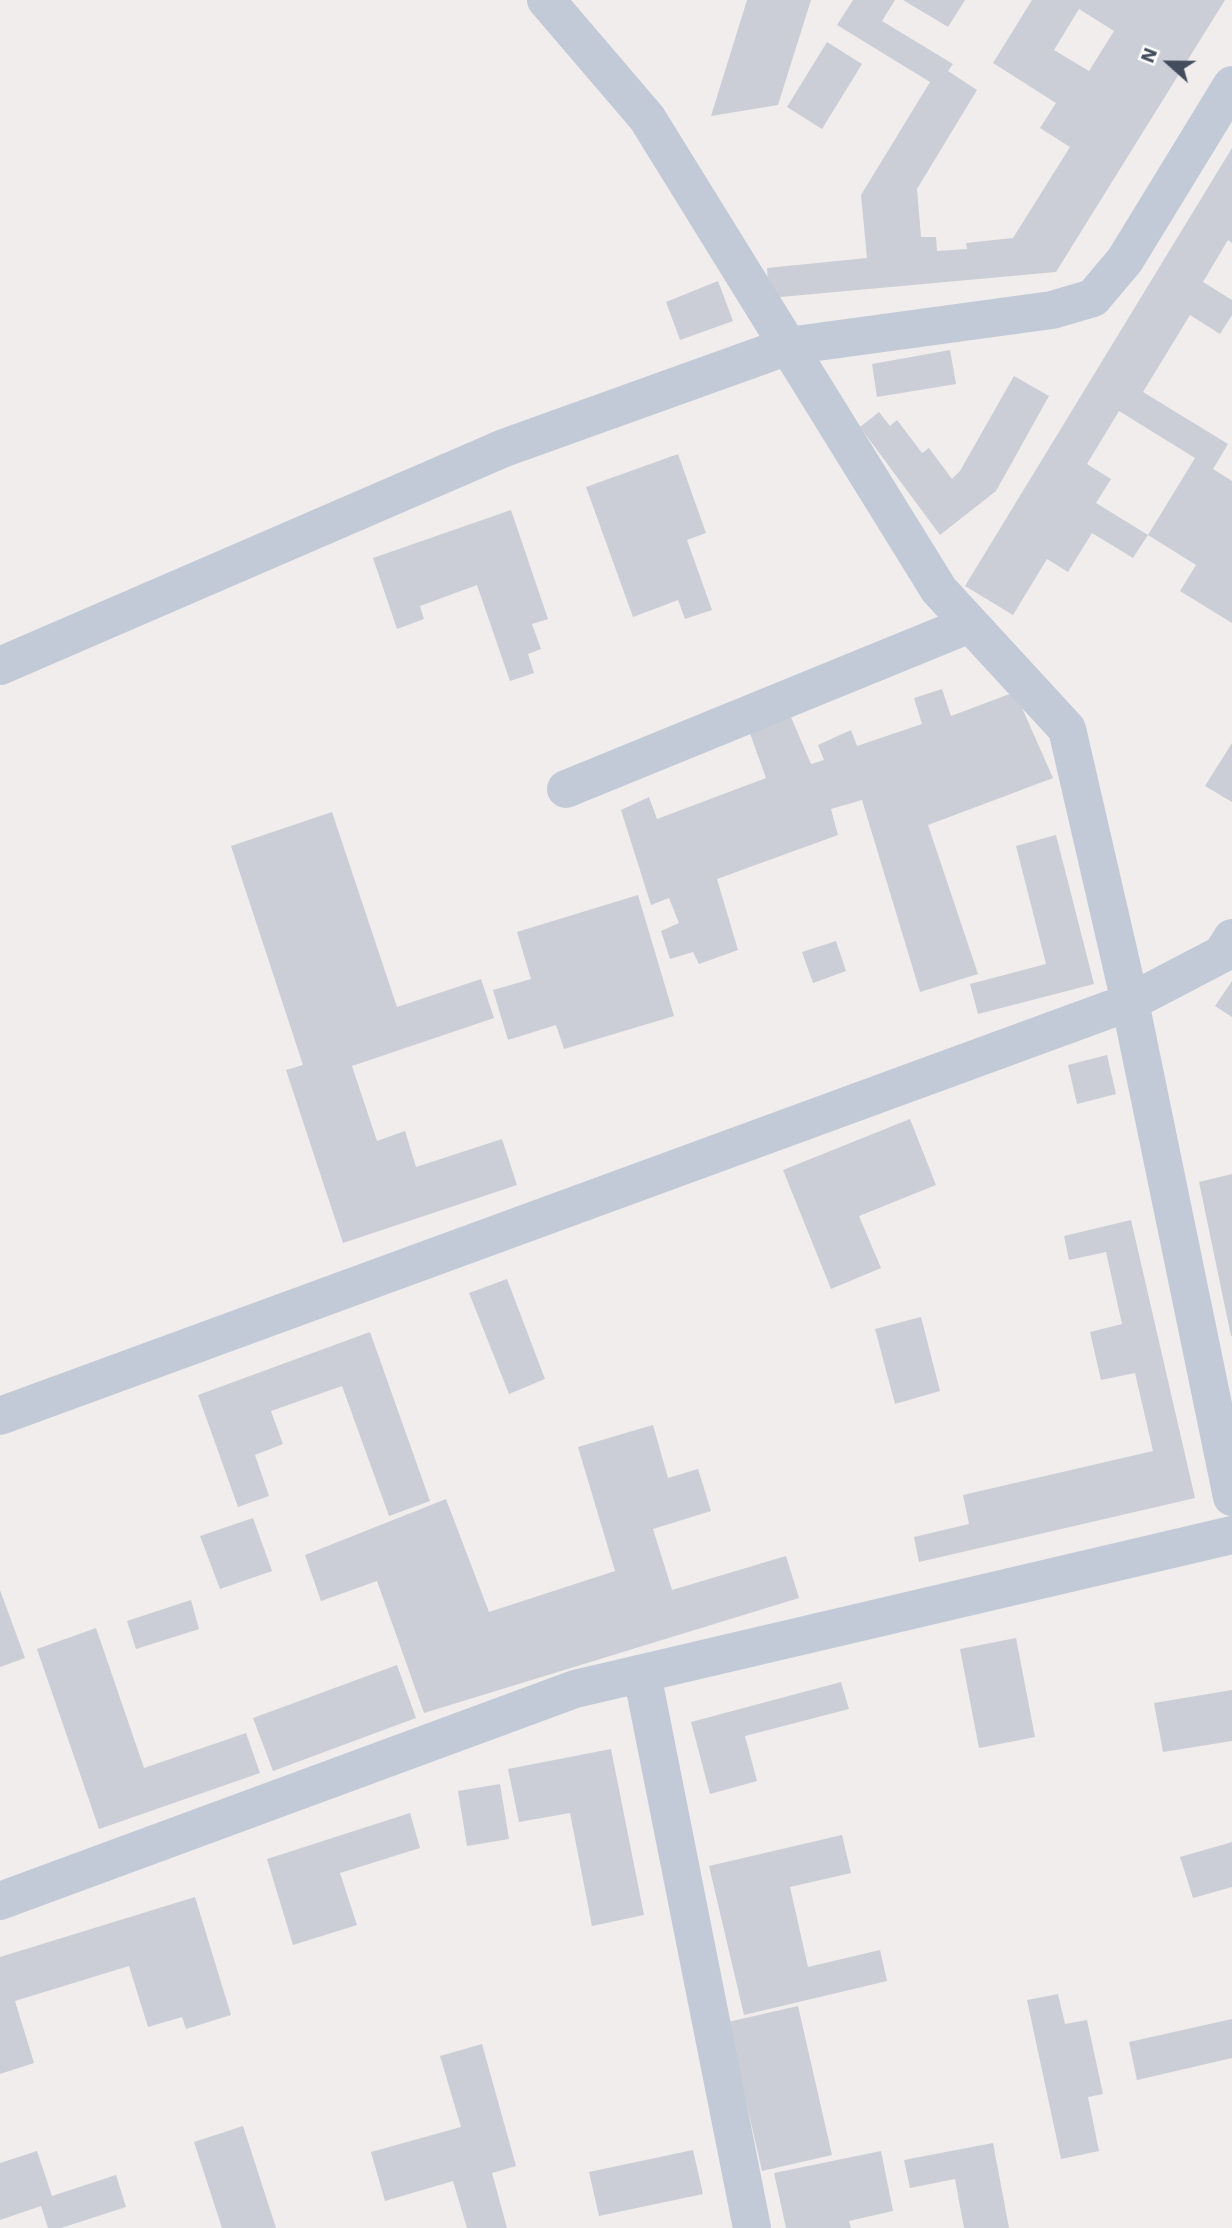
<!DOCTYPE html>
<html>
<head>
<meta charset="utf-8">
<style>
  body { margin:0 }
  #map { position:relative; width:1232px; height:2228px; overflow:hidden; background:#f0edec; font-family:"Work Sans",sans-serif }
  canvas { display:block }
  .north { position:absolute; left:1134px; top:28px; width:70px; height:70px; -webkit-text-stroke:5px #fff; paint-order:stroke; rotate:291deg; font-size:19px; font-weight:700; line-height:28px; text-align:center; color:#434d5d }
  .north::after { content:''; display:block; margin:auto; width:24px; height:32px; background:#434d5d; clip-path:polygon(50% 0,100% 100%,50% 72%,0 100%) }
</style>
</head>
<body>
<div id="map">
<canvas width="1232" height="2228"></canvas>
<div class="north">N</div>
</div>
<script>
const c = document.querySelector('canvas').getContext('2d');
c.lineJoin = 'round';
function fill(path, color) { c.fillStyle = color; c.fill(path, 'evenodd'); }
function trace(path, color, width, dash) { c.strokeStyle = color; c.lineWidth = width; c.lineCap = dash ? 'butt' : 'round'; c.setLineDash(dash || []); c.stroke(path); }
const building = new Path2D(`
  M747 0H811L778 105 711 116Z
  M853 0H895L882 21 953 64 948 71 977 90 917 189 921 237H936L937 251 967 249 966 243 1013 238 1070 147 1040 128 1056 103 993 63 1032 0H1225L1056 272 769 298 767 268 867 258 861 195 930 82 837 25ZM1079 9 1114 31 1089 71 1054 50Z
  M903 0H965L948 27Z
  M827 42 862 64 822 129 787 107Z
  M1232 148V243L1228 240 1203 282 1232 300V315L1220 334 1190 315 1143 392 1228 444 1213 469 1232 481V623L1180 591 1196 565 1148 535 1195 458 1119 411 1087 464 1111 479 1096 503 1148 535 1133 558 1092 533 1068 572 1047 559 1013 615 965 586Z
  M718 281 733 321 680 340 666 302Z
  M950 350 956 384 877 397 872 364Z
  M1014 376 1049 396 996 491 940 535 860 427 879 412 890 426 897 420 922 453 929 448 952 479 960 471Z
  M678 454 706 533 687 540 712 610 685 619 678 600 633 617 586 487Z
  M511 510 548 619 532 624 541 649 528 654 534 673 510 681 477 585 420 606 424 619 397 629 373 558Z
  M942 689 951 716 1015 692 1053 778 928 825 978 974 920 992 862 800 831 809 838 835 717 879 738 950 699 964 693 952 670 959 661 931 679 923 669 898 651 905 621 810 649 797 657 819 766 778 748 728 788 710 811 764 824 760 818 745 851 730 857 746 922 724 914 698Z
  M1232 743V802L1205 786Z
  M332 812 397 1007 481 979 494 1018 352 1066 377 1141 405 1131 416 1167 502 1139 517 1185 343 1243 286 1070 303 1065 231 846Z
  M1056 835 1094 984 978 1014 970 984 1046 964 1016 846Z
  M638 895 674 1016 564 1049 556 1025 508 1040 493 990 531 979 517 932Z
  M836 941 846 971 813 983 802 952Z
  M1232 981V1017L1215 1006Z
  M1107 1055 1116 1094 1077 1104 1068 1065Z
  M910 1119 936 1185 859 1216 881 1268 831 1289 783 1170Z
  M1232 1174V1336H1231L1199 1182Z
  M1131 1220 1195 1498 919 1562 914 1537 969 1524 963 1495 1153 1451 1135 1373 1101 1380 1090 1332 1122 1324 1106 1252 1069 1260 1064 1236Z
  M507 1279 545 1379 509 1394 469 1293Z
  M921 1317 940 1391 895 1404 875 1329Z
  M370 1332 430 1501 389 1516 342 1386 271 1411 283 1444 255 1455 269 1496 238 1507 198 1395Z
  M653 1425 668 1478 698 1469 711 1511 653 1529 672 1590 786 1556 799 1598 424 1713 377 1581 321 1601 305 1555 446 1499 489 1612 615 1571 578 1447Z
  M253 1518 272 1571 220 1589 200 1536Z
  M0 1590 25 1658 0 1667Z
  M191 1600 199 1629 136 1649 127 1621Z
  M96 1628 144 1768 246 1733 260 1773 99 1829 37 1649Z
  M1016 1638 1035 1737 979 1748 960 1649Z
  M397 1665 416 1718 273 1771 253 1718Z
  M841 1682 849 1709 745 1736 757 1781 710 1794 691 1722Z
  M1232 1690V1741L1163 1752 1154 1703Z
  M611 1749 644 1915 592 1926 570 1813 519 1822 508 1769Z
  M500 1784 509 1839 467 1846 458 1791Z
  M410 1813 420 1848 340 1873 357 1925 293 1945 267 1859Z
  M842 1835 851 1873 790 1887 808 1967 880 1950 887 1981 744 2015 709 1866Z
  M1232 1842V1887L1193 1898 1180 1857Z
  M195 1897 231 2015 186 2029 182 2017 148 2027 129 1966 15 2001 34 2063 0 2074V1957Z
  M1058 1994 1065 2024 1087 2020 1103 2094 1088 2097 1099 2151 1061 2159 1027 2000Z
  M798 2006 832 2155 762 2171 728 2022Z
  M1232 2019V2058L1137 2080 1129 2042Z
  M482 2044 516 2166 492 2173 507 2228H467L453 2181 385 2201 371 2152 461 2127 440 2056Z
  M243 2126 276 2228H222L194 2142Z
  M993 2143 1009 2228H964L955 2179 910 2188 904 2160Z
  M693 2150 703 2194 599 2216 589 2172Z
  M37 2151 52 2196 116 2175 126 2207 61 2228H48L41 2206 0 2220V2163Z
  M881 2151 893 2211 849 2221 851 2228H786L774 2173Z`);
const minor = new Path2D(`
  M546 0 647 118 939 590 1067 729 1130 1002 1232 1497
  M0 666 504 448 788 346 1052 310 1093 298 1125 260 1232 85
  M566 789 970 624
  M0 1416 1130 1002 1222 954 1232 938
  M642 1674 752 2228
  M0 1901 575 1689 1232 1535`);
fill(building, '#cbced6');
trace(minor, '#c1cad6', 38);
</script>
</body>
</html>
